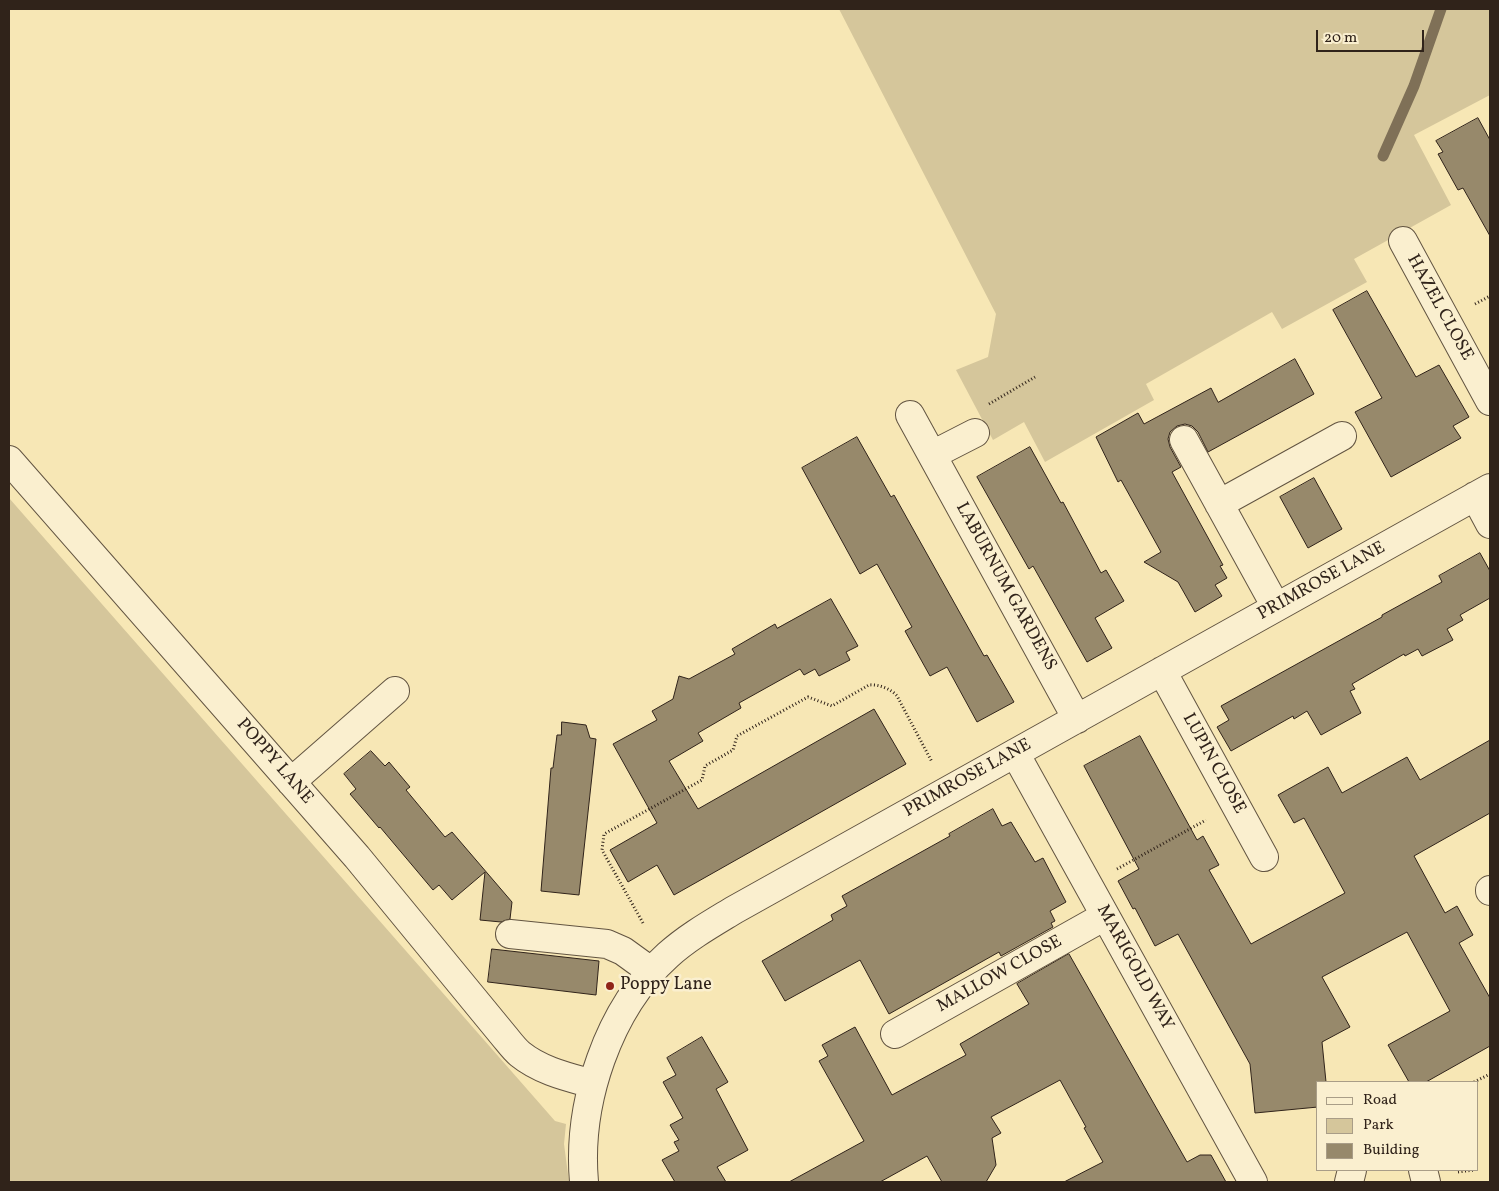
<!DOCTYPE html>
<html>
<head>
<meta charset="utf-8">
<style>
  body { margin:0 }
  #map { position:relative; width:1499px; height:1191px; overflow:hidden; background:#f7e7b5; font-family:Vollkorn,serif }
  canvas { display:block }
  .frame { position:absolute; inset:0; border:10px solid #30231a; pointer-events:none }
  .legend { position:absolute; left:1316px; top:1081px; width:162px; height:90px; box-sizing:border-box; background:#faefcf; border:1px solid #a99d87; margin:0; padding:6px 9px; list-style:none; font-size:15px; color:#30231a }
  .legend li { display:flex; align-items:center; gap:10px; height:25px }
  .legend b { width:25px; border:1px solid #a99d87 }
  .scale { position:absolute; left:1316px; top:30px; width:108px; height:22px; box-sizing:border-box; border:2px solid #30231a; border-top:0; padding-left:6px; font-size:15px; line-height:18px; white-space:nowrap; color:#30231a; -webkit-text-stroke:4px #faefcf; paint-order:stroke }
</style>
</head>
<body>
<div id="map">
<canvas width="1499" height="1191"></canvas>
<div class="frame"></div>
<ul class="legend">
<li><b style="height:6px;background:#faefcf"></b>Road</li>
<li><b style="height:14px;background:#d5c69b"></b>Park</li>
<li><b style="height:14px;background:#97896b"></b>Building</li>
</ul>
<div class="scale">20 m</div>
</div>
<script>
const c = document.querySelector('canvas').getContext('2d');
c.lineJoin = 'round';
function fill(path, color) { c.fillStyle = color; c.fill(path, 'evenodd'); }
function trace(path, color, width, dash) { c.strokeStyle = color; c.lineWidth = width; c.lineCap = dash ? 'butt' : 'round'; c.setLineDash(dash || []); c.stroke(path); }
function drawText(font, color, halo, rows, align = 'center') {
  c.font = font + ' Vollkorn,serif'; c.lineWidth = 5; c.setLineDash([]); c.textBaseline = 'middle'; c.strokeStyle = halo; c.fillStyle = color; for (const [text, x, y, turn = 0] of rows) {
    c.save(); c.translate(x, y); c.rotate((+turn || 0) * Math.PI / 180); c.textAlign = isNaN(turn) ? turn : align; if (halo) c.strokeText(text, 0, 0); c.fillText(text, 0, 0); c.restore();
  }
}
const green = new Path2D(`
  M839 9H1490V95L1414 135 1451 205 1354 259 1367 282 1282 329 1272 312 1146 384 1154 400 1045 462 1024 422 993 440 956 370 988 357 996 314Z
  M9 498 555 1121 566 1124 564 1144 569 1182H9Z`);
const stream = new Path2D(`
  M1383 156 1414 86 1441 9`);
const building = new Path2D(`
  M1478 118 1490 140V236L1463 188 1458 190 1438 154 1443 152 1436 141Z
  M1367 291 1416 377 1439 365 1469 417 1453 426 1461 438 1391 477 1355 412 1382 398 1333 310Z
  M1295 359 1314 394 1208 452 1198 432 1192 426 1185 424 1177 426 1170 432 1168 439 1170 447 1181 467 1172 472 1223 565 1220 566 1227 578 1215 585 1222 596 1195 612 1178 582 1144 562 1161 552 1121 480 1118 482 1096 437 1138 413 1144 424 1211 388 1218 402Z
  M857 437 891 497 894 495 984 656 987 655 1014 702 977 722 947 667 930 676 905 631 912 627 877 564 860 574 802 468Z
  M1030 447 1061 503 1063 502 1101 573 1106 570 1124 601 1095 618 1112 648 1087 662 1033 566 1029 569 977 477Z
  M1314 478 1342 529 1308 548 1280 497Z
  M1480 553 1490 571V598L1460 615 1463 620 1447 629 1453 640 1422 656 1418 649 1405 656 1404 654 1352 684 1355 689 1350 691 1361 713 1321 735 1307 711 1294 719 1293 716 1231 751 1217 727 1229 720 1221 706 1382 617V615L1442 582 1439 576Z
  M831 599 858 646 846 652 850 660 819 676 815 669 804 675 800 669 739 703 741 708 698 733 703 741 669 761 698 809 874 709 906 764 674 895 657 865 628 882 610 850 657 823 613 744 657 720 652 711 673 699 679 676 689 679 735 654 732 649 775 624 777 628Z
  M562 722 586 725 590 738 596 739 579 895 541 891 551 768H553L557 735H561Z
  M1140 736 1197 840 1203 836 1219 865 1209 870 1251 944 1345 893 1304 818 1294 823 1278 795 1328 767 1342 793 1407 757 1420 780 1490 740V813L1414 856 1445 913 1457 906 1473 935 1459 943 1490 998V1046L1426 1082H1409L1388 1045 1450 1011 1407 932 1322 977 1350 1027 1322 1042 1326 1082H1318V1107L1255 1113 1250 1064 1178 934 1155 946 1135 908 1133 909 1118 881 1139 869 1084 766Z
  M371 751 385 766 389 762 410 787 406 790 445 837 452 832 512 902 510 919 501 922 480 920 485 872 452 900 439 885 433 890 380 827 379 828 350 794 356 789 344 774Z
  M993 809 1002 826 1011 822 1035 862 1043 858 1066 902 1050 911 1055 921 1051 923 1053 927 1001 956 999 952 889 1014 860 960 785 1001 762 961 833 920 831 915 847 906 842 896 950 836 949 834Z
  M492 949 599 961 596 995 488 982Z
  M1069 954 1187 1162 1200 1155H1211L1226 1182H1064L1103 1162 1084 1128 1086 1127 1060 1080 991 1117 1001 1133 992 1138 996 1165 986 1182H942L927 1156 880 1182H789L864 1141 819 1061 828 1056 822 1045 855 1027 892 1095 966 1055 960 1044 1029 1004 1017 984Z
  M702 1037 728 1082 716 1089 748 1150 717 1167 726 1182H675L662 1160 679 1151 674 1142 679 1140 670 1125 683 1118 663 1082 676 1075 667 1058Z`);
const path = new Path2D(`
  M1475 304 1490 296
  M989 404 1035 377
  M1117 869 1206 820
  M643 923 602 850 604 834 702 780 705 766 733 750 737 736 808 697 832 706 869 685C879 684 891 689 897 696L932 762
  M1474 1082 1490 1074
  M1458 1172 1474 1170`);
const minor = new Path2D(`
  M1403 241 1490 401
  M910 415 1077 719
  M1184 440 1276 607
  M932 455 975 433
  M9 460 357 857 504 1036C509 1042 514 1049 520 1054 541 1071 568 1077 593 1084
  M1475 496 1490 524
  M1219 504 1342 436
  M1162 671 1264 857
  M1015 753 1253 1182
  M291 782 395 691
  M1490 890V891
  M510 934 607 944 623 951 652 972
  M895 1034 1105 916
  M1423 1170 1426 1182
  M584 1182C577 1103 608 1009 668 955 688 937 711 924 734 910L1490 488
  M1349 1182 1352 1170`);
const markers = [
  [610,986,5,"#8f2418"]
];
const streetNames = [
  ["HAZEL CLOSE",1439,308,61],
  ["PRIMROSE LANE",1322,582,-29],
  ["LABURNUM GARDENS",1005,587,61],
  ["POPPY LANE",274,762,49],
  ["LUPIN CLOSE",1213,764,61],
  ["PRIMROSE LANE",968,779,-29],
  ["MARIGOLD WAY",1134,968,61],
  ["MALLOW CLOSE",1000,975,-29]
];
const poiNames = [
  ["Poppy Lane",620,986]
];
fill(green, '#d5c69b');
trace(stream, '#7f7057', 11);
fill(building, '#97896b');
trace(building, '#30231a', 1);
trace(minor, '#625441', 30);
trace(path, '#30231a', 3, [1, 2.5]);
trace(minor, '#faefcf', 28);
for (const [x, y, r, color] of markers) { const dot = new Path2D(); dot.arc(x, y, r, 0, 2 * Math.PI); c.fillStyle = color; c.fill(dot); trace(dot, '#faefcf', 2); }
drawText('18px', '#30231a', '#faefcf', streetNames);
drawText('18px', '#30231a', '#faefcf', poiNames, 'left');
</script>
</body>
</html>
